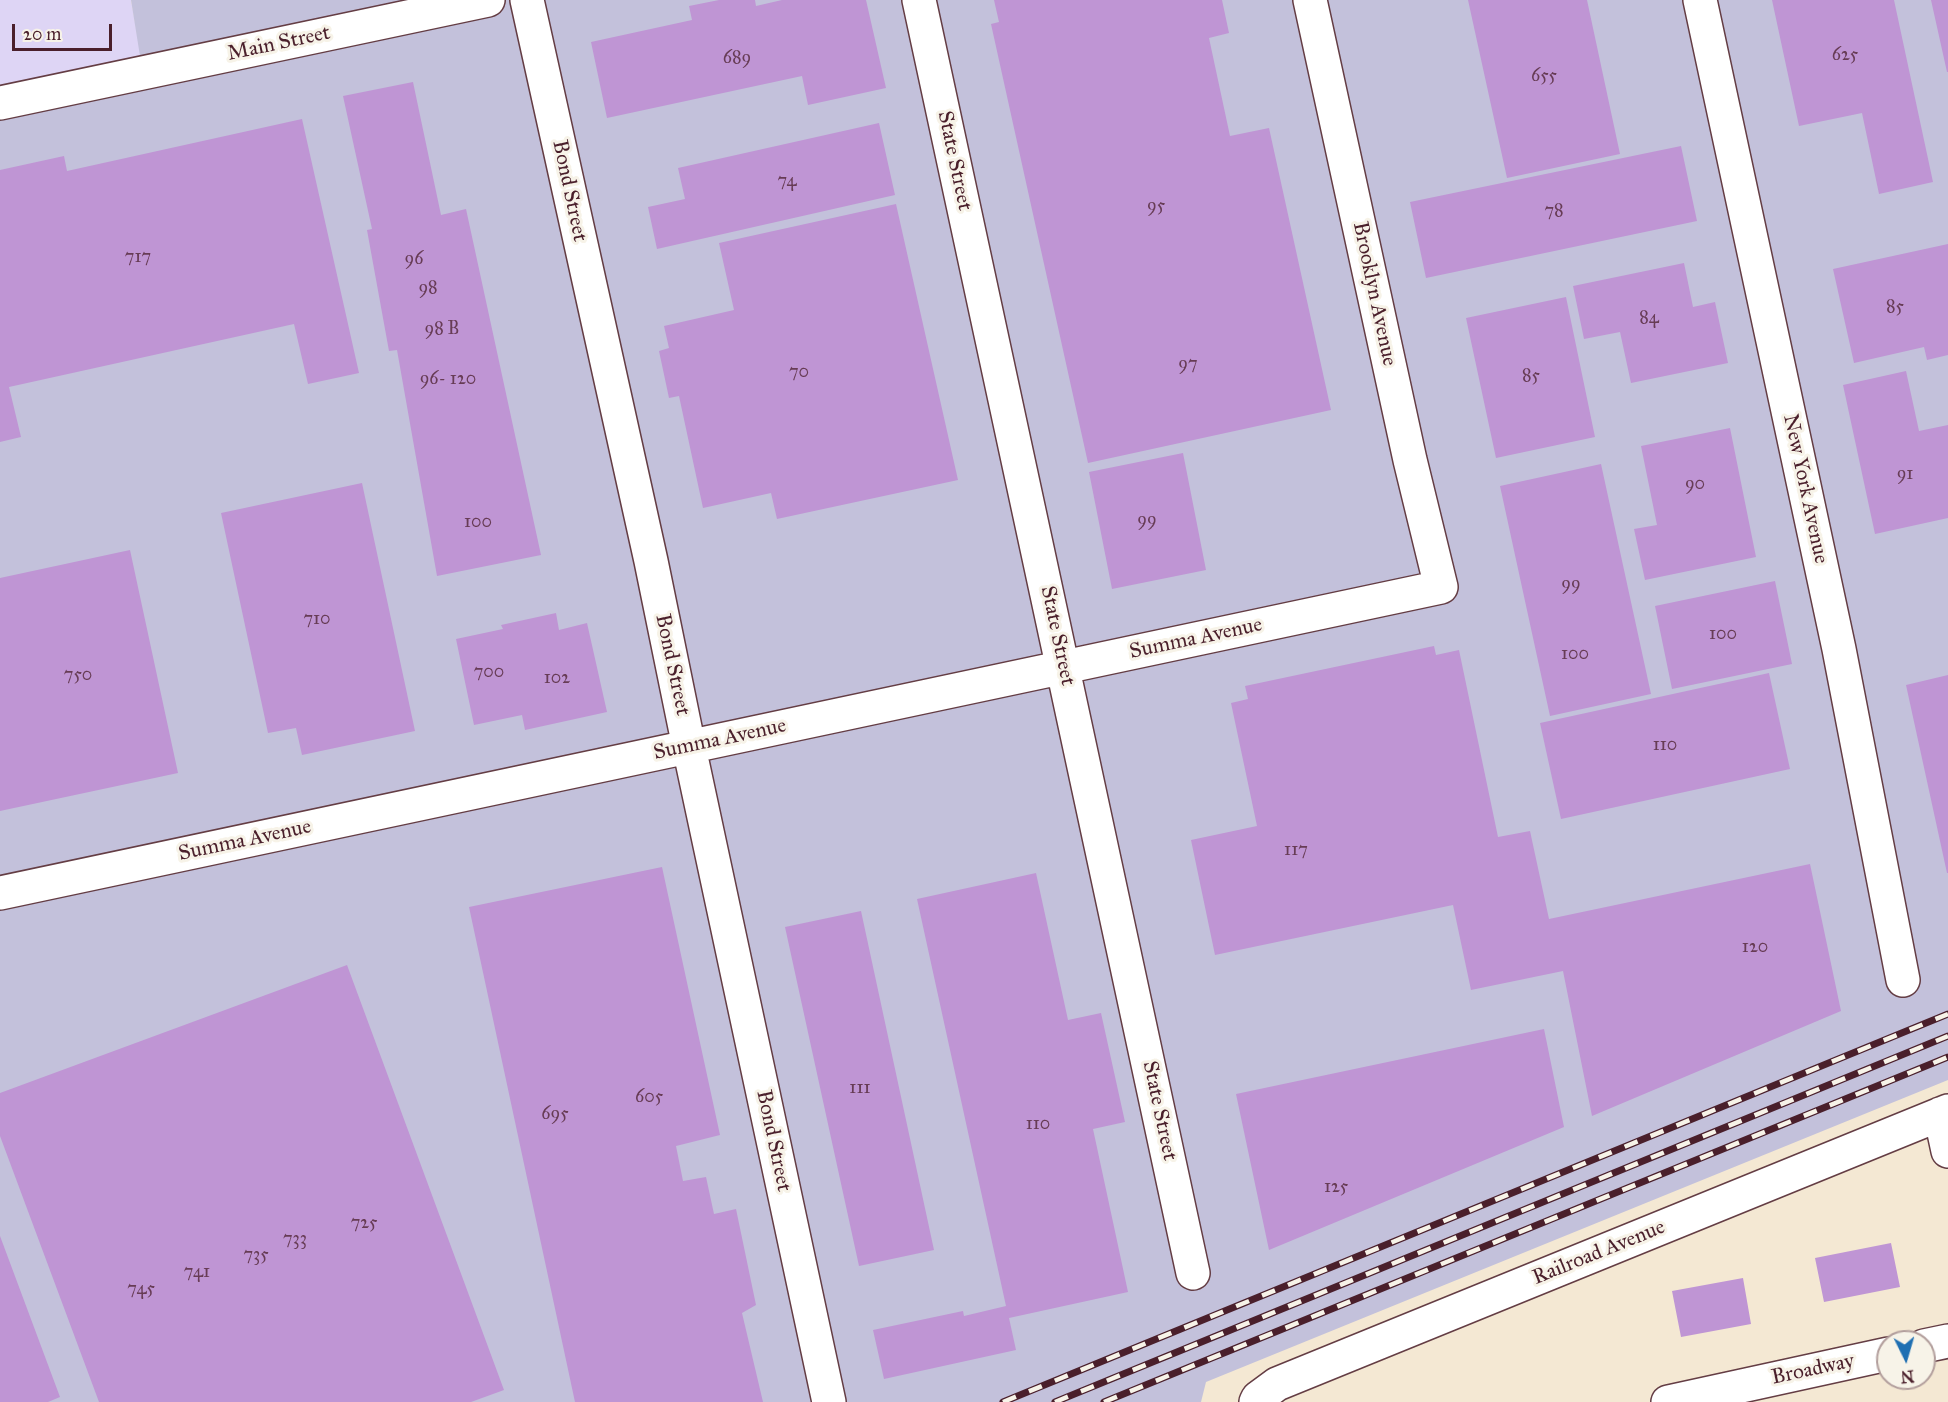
<!DOCTYPE html>
<html>
<head>
<meta charset="utf-8">
<style>
  body { margin:0 }
  #map { position:relative; width:1948px; height:1402px; overflow:hidden; background:#f4e8d3; font-family:"IM FELL Great Primer",serif }
  canvas { display:block }
  .north { position:absolute; left:1876px; top:1330px; width:60px; height:60px; box-sizing:border-box; background:#f7f3e8; border:2px solid #b29e9c; border-radius:50%; rotate:175deg; font-size:16px; font-weight:700; line-height:24px; text-align:center; color:#4a1f2b }
  .north::after { content:''; display:block; margin:auto; width:21px; height:27px; background:#1f6fb2; clip-path:polygon(50% 0,100% 100%,50% 72%,0 100%) }
  .scale { position:absolute; left:12px; top:24px; width:100px; height:27px; box-sizing:border-box; border:3px solid #4a1f2b; border-top:0; padding-left:8px; font-size:18px; line-height:21px; white-space:nowrap; color:#4a1f2b; -webkit-text-stroke:4px #f7f3e8; paint-order:stroke }
</style>
</head>
<body>
<div id="map">
<canvas width="1948" height="1402"></canvas>
<div class="north">N</div>
<div class="scale">20 m</div>
</div>
<script>
const c = document.querySelector('canvas').getContext('2d');
c.lineJoin = 'round';
function fill(path, color) { c.fillStyle = color; c.fill(path, 'evenodd'); }
function trace(path, color, width, dash) { c.strokeStyle = color; c.lineWidth = width; c.lineCap = dash ? 'butt' : 'round'; c.setLineDash(dash || []); c.stroke(path); }
function drawText(font, color, halo, rows, align = 'center') {
  c.font = font + ' "IM FELL Great Primer",serif'; c.lineWidth = 6; c.setLineDash([]); c.textBaseline = 'middle'; c.strokeStyle = halo; c.fillStyle = color; for (const [text, x, y, turn = 0] of rows) {
    c.save(); c.translate(x, y); c.rotate((+turn || 0) * Math.PI / 180); c.textAlign = isNaN(turn) ? turn : align; if (halo) c.strokeText(text, 0, 0); c.fillText(text, 0, 0); c.restore();
  }
}
const built = new Path2D(`
  M0 0H131L141 56 0 86Z`);
const industrial = new Path2D(`
  M131 0H1948V1080L1206 1382 1201 1402H0V86L140 56Z`);
const building = new Path2D(`
  M719 0H755L756 6 782 0H866L886 88 808 105 802 76 607 118 591 42 692 20 689 6Z
  M994 0H1222L1229 33 1209 38 1230 136 1269 128 1331 410 1088 463 991 24 999 22Z
  M1468 0H1587L1620 154 1507 178Z
  M1772 0H1894L1933 182 1879 194 1862 113 1799 126Z
  M1931 0H1948V72H1947Z
  M413 82 441 215 466 209 541 555 437 576 397 350 389 351 367 230 372 229 343 96Z
  M302 119 359 373 308 384 294 324 9 387 21 437 0 442V170L64 156 67 171Z
  M879 123 895 195 657 249 648 207 685 199 678 168Z
  M1681 146 1697 221 1426 278 1410 202Z
  M896 204 958 480 777 519 771 493 703 508 679 396 669 398 659 351 669 348 664 326 734 310 719 243Z
  M1948 244V355L1927 360 1924 347 1854 363 1833 269Z
  M1684 263 1693 307 1715 302 1728 363 1631 383 1620 332 1584 339 1573 286Z
  M1566 297 1595 437 1496 458 1466 318Z
  M1906 371 1919 431 1948 425V518L1875 534 1843 385Z
  M1730 428 1756 557 1645 580 1634 529 1657 525 1641 446Z
  M1183 453 1206 570 1112 589 1089 472Z
  M1601 464 1651 694 1550 716 1500 486Z
  M362 483 415 731 302 755 296 728 268 733 221 513Z
  M130 550 178 773 0 811V578Z
  M1775 581 1792 664 1672 689 1655 606Z
  M556 613 559 630 587 623 607 712 525 730 522 715 474 725 456 639 503 629 501 625Z
  M1434 646 1436 655 1459 650 1498 837 1530 831 1549 919 1810 864 1841 1011 1592 1116 1563 971 1471 990 1453 905 1215 955 1191 840 1257 826 1231 703 1248 699 1245 686Z
  M1769 673 1790 769 1561 819 1540 723Z
  M1948 675V873H1947L1906 685Z
  M662 867 720 1135 676 1146 683 1181 706 1177 714 1214 736 1209 756 1305 742 1313 763 1402H575L469 907Z
  M1036 873 1068 1020 1101 1013 1125 1122 1093 1129 1128 1292 1009 1318 1016 1350 884 1379 873 1330 963 1311 964 1316 1006 1306 917 899Z
  M861 911 934 1250 859 1266 785 927Z
  M347 965 504 1390 471 1402H99L0 1136V1093Z
  M1544 1029 1564 1127 1269 1250 1236 1094Z
  M0 1236 60 1397 48 1402H0Z
  M1891 1243 1900 1287 1824 1302 1815 1258Z
  M1743 1278 1751 1324 1681 1337 1672 1291Z`);
const minor = new Path2D(`
  M527 0 651 561 689 747 829 1402
  M919 0 1193 1273
  M1700 0 1839 649 1903 980
  M0 103 488 0
  M0 893 1441 587 1410 460 1310 0
  M1940 1114 1948 1151
  M1924 1346 1948 1341
  M1256 1402 1258 1398 1277 1384 1948 1111
  M1668 1402 1888 1354`);
const rail = new Path2D(`
  M1003 1402 1948 1014
  M1055 1402 1948 1036
  M1104 1402 1948 1057`);
const numberNames = [
  ["625",1845,56],
  ["689",737,59],
  ["655",1544,77],
  ["74",787,182],
  ["95",1156,207],
  ["78",1554,212],
  ["717",138,258],
  ["96",414,260],
  ["98",428,289],
  ["85",1895,308],
  ["84",1649,319],
  ["98 B",442,330],
  ["97",1188,365],
  ["70",799,373],
  ["85",1531,377],
  ["96- 120",448,380],
  ["91",1905,475],
  ["90",1695,485],
  ["99",1147,521],
  ["100",478,523],
  ["99",1571,585],
  ["710",317,620],
  ["100",1723,635],
  ["100",1575,655],
  ["700",489,673],
  ["750",78,676],
  ["102",557,679],
  ["110",1665,746],
  ["117",1296,851],
  ["120",1755,948],
  ["111",860,1089],
  ["605",649,1098],
  ["695",555,1115],
  ["110",1038,1125],
  ["125",1336,1188],
  ["725",364,1224],
  ["733",295,1240],
  ["735",256,1256],
  ["741",197,1273],
  ["745",141,1290]
];
const streetNames = [
  ["Main Street",279,44,-12],
  ["State Street",954,161,78],
  ["Bond Street",569,191,78],
  ["Brooklyn Avenue",1374,294,78],
  ["New York Avenue",1805,489,78],
  ["State Street",1057,636,78],
  ["Summa Avenue",1196,639,-12],
  ["Bond Street",672,665,78],
  ["Summa Avenue",720,740,-12],
  ["Summa Avenue",245,841,-12],
  ["State Street",1159,1111,78],
  ["Bond Street",773,1141,78],
  ["Railroad Avenue",1599,1253,-22],
  ["Broadway",1813,1370,-12]
];
fill(built, '#ded5f5');
fill(industrial, '#c3c1db');
fill(building, '#bf95d4');
trace(minor, '#643d44', 36);
trace(minor, '#fff', 33);
trace(rail, '#4a1f2b', 7);
trace(rail, '#f7f3e8', 4.5, [14]);
drawText('18px', '#673c55', null, numberNames);
drawText('21px', '#4a1f2b', '#f7f3e8', streetNames);
</script>
</body>
</html>
